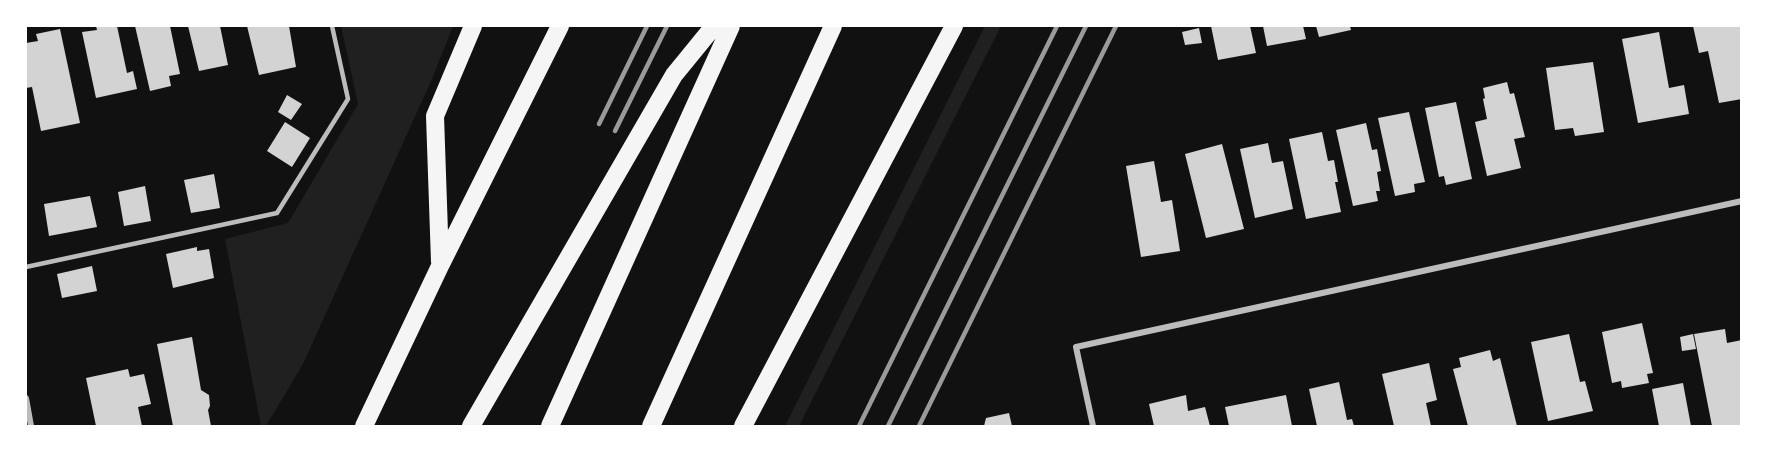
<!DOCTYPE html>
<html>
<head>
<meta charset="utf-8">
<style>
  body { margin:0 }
  #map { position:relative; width:1767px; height:452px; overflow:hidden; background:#111; font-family:Manrope,sans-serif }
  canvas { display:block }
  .frame { position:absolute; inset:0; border:27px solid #fff; pointer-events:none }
</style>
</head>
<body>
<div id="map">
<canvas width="1767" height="452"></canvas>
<div class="frame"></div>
</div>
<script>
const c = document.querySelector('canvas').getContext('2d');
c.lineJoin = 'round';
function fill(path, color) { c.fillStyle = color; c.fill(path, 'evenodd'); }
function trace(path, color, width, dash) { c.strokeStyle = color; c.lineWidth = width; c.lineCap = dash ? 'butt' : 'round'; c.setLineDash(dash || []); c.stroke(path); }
const green = new Path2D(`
  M341 26H453L432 79 303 364 266 426H261L225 239 288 223 358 104Z
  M985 26H1001L799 426H785Z`);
const building = new Path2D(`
  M96 26H117L127 73 133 71 137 89 96 98 82 32 97 30Z
  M135 26H170L180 74 169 76 171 86 150 91Z
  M188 26H220L228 65 199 71Z
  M247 26H289L296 67 259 75Z
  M1211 26H1250L1256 53 1218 60Z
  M1263 26H1303L1306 39 1267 46Z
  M1316 26H1350L1351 30 1319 37Z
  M1693 26H1742V44H1740L1742 53V99L1719 103 1708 51 1699 53Z
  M1199 28 1202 43 1185 45 1182 32Z
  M60 29 80 123 41 131 32 87 26 88V43L38 41 36 34Z
  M1659 32 1669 88 1684 85 1689 114 1638 123 1622 39Z
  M1593 62 1604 132 1575 136 1573 128 1555 130 1546 68Z
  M1507 82 1510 94 1514 93 1525 137 1514 139 1521 168 1487 176 1475 122 1487 119 1483 99 1485 98 1483 88Z
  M287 95 302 104 291 120 278 112Z
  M1456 102 1472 179 1446 185 1444 176 1439 177 1425 108Z
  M1409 112 1425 182 1414 184 1415 192 1395 196 1378 118Z
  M285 122 310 138 292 167 267 151Z
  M1366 123 1372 150 1377 149 1381 171 1377 172 1380 191H1376L1378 201 1353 206 1336 130Z
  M1322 132 1328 161 1334 160 1338 182H1335L1341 212 1306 219 1289 139Z
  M1268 143 1272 163 1283 161 1293 209 1255 218 1240 149Z
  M1222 144 1244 229 1206 238 1185 154Z
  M1154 161 1161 202 1172 200 1180 251 1141 257 1126 166Z
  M214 174 220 208 191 213 184 180Z
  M145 186 151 221 124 226 118 192Z
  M90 196 97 227 49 236 44 204Z
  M197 247V251L209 249 214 278 173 288 166 254Z
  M92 266 97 291 62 298 57 274Z
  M1642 323 1653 373 1647 374 1649 383 1622 388 1621 381 1612 383 1602 332Z
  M1725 329 1727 343 1742 340V426H1712L1694 334Z
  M1569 334 1580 382 1585 381 1593 411 1548 421 1531 342Z
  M1693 334 1696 349 1682 351 1680 337Z
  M192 337 201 390 209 395 210 406 208 410 211 426H173L157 344Z
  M1490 350 1493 361 1500 358 1517 426H1468L1453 369 1461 367 1459 358Z
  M1429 363 1437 400 1426 403 1431 426H1394L1382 374Z
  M128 369 130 377 144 374 151 404 138 407 142 426H96L86 378Z
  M1339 382 1347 420 1352 419 1354 426H1317L1309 389Z
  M1683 383 1691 426H1659L1652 389Z
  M1186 395 1188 411 1205 407 1210 426H1154L1149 404Z
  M1286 395 1292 426H1229L1225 407Z
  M1009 413 1012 426H984L986 418Z`);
const service = new Path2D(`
  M26 267 277 213 348 99 332 26`);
const minor = new Path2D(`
  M26 398 31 426
  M1093 426 1076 347 1742 201`);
const motorway = new Path2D(`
  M440 262 435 116 473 26
  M364 426 440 266 560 26
  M471 426 674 75 714 26
  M550 426 731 26
  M651 426 833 26
  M743 426 954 26`);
const rail = new Path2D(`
  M599 124 647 26
  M615 131 667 26
  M859 426 1057 26
  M888 426 1086 26
  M919 426 1116 26`);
fill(green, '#202020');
fill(building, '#d3d3d3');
trace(service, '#bcbcbc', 4.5);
trace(minor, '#bcbcbc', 6);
trace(motorway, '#f5f5f5', 18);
trace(rail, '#9a9a9a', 4.5);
</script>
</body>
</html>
